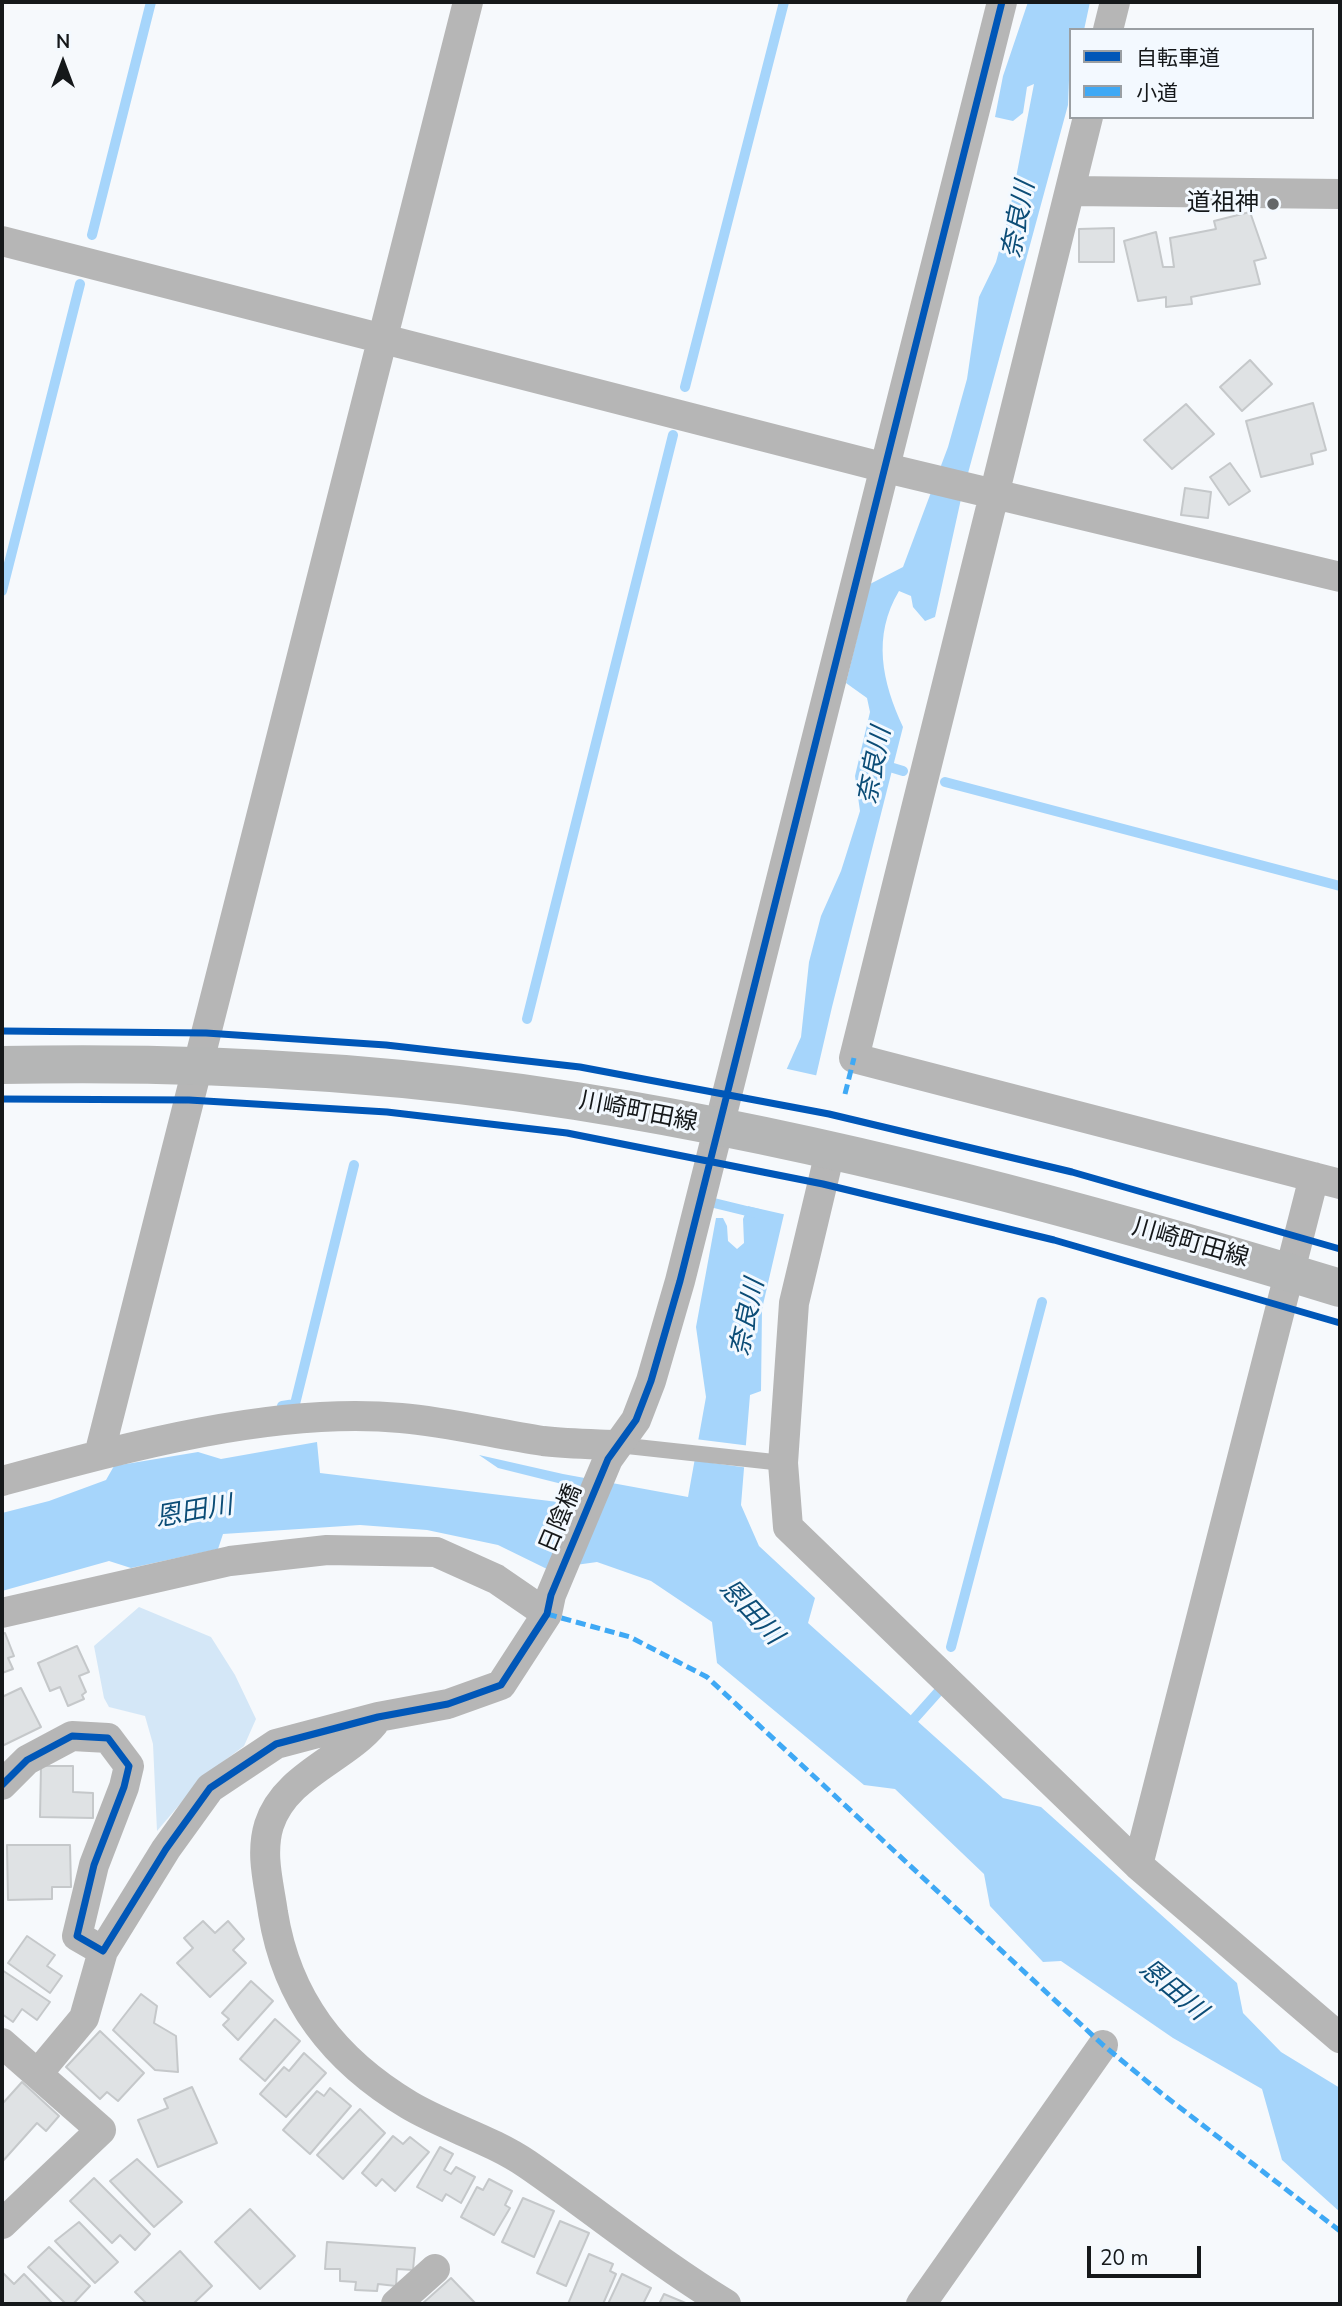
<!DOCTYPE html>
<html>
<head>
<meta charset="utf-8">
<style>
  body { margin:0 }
  #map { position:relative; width:1342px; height:2306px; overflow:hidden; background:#f6f9fc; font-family:"Nunito Sans","Noto Sans JP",sans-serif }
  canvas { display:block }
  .frame { position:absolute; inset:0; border:4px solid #15181a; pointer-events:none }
  .legend { position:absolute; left:1069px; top:28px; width:245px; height:91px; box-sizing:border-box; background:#f3f9ff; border:2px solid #9a9fa3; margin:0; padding:9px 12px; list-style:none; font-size:21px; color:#15181a }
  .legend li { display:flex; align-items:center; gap:14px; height:35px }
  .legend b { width:35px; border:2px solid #9a9fa3 }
  .north { position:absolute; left:28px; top:28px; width:70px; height:70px; -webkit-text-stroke:5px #f3f9ff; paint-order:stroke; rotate:0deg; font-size:19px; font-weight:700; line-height:28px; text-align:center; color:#15181a }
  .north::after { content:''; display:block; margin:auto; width:24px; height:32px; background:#15181a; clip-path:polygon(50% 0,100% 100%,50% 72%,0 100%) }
  .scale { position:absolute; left:1087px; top:2246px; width:114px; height:32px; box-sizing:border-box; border:4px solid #15181a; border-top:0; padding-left:9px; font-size:21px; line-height:24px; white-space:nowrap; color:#15181a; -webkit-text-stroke:5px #f3f9ff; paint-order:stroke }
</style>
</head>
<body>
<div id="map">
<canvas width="1342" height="2306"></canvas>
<div class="frame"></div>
<ul class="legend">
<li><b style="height:9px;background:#0057b8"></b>自転車道</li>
<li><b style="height:9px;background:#3fa9f5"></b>小道</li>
</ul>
<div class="north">N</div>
<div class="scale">20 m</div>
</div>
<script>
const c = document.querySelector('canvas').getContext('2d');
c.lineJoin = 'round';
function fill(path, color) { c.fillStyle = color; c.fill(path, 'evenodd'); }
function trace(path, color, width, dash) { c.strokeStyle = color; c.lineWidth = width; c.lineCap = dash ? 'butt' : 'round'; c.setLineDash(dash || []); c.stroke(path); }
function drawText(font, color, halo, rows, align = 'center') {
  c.font = font + ' "Nunito Sans","Noto Sans JP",sans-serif'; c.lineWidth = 6; c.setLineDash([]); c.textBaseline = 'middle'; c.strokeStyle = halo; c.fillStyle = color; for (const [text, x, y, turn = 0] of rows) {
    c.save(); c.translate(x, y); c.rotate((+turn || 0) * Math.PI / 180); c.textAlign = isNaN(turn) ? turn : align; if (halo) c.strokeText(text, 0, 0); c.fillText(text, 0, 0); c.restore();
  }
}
const green = new Path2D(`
  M139 1607 211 1637 235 1675 256 1719 244 1746 204 1776 157 1831 153 1744 145 1716 109 1707 104 1698 94 1646Z`);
const water = new Path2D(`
  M1028 2H1090L1084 30H1071L1068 105 961 499 935 617 925 621 913 607 911 596 899 591C872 636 882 682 903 727L832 1007 762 1309 761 1391 750 1395 741 1505 759 1546 815 1598 808 1623 1003 1798 1041 1807 1237 1983 1243 2013 1281 2052 1340 2088V2212L1282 2160 1262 2089 1173 2038 1061 1961 1043 1962 990 1906 984 1874 895 1789 864 1785 717 1663 712 1622 651 1581 597 1562 547 1569 498 1545 427 1530 360 1525 223 1534 218 1549 131 1568 109 1561 2 1591V1513L49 1501 106 1480 114 1466 198 1452 221 1459 317 1442 320 1473 558 1502 568 1494 562 1484 498 1468 479 1455 563 1474 688 1497 706 1397 696 1327 716 1218H723L727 1226 728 1241 737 1249 744 1243 743 1219 769 1152 784 1075 801 1037 809 962 821 916 841 871 860 811 855 776 870 712 867 698 846 683 870 584 903 567 948 447 967 379 979 297 996 262 1009 214 1034 84 1027 87 1023 113 1013 121 995 117 1003 76Z`);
const pier = new Path2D(`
  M783 1068 819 1076 787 1215 743 1205 766 1151 769 1102Z
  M695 1439 751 1446 749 1468 691 1460Z`);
const stream = new Path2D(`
  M92 235 151 2
  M685 387 784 2
  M2 591 80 284
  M880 764 903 771
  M945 782 1340 886
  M527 1019 673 435
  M714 1203 759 1214
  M282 1406 295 1404 354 1165
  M951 1647 1042 1302
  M906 1728 939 1691`);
const building = new Path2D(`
  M1250 212 1266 258 1254 261 1260 284 1191 297 1192 304 1166 307V297L1138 301 1124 241 1156 232 1163 267H1174L1170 238 1216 229 1214 221Z
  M1114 228V262H1079V229Z
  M1250 360 1272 384 1242 411 1220 387Z
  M1313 403 1326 450 1311 454 1313 464 1261 477 1246 421Z
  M1186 404 1214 434 1172 469 1144 440Z
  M1230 463 1250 491 1229 505 1210 477Z
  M1185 488 1211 492 1208 518 1181 515Z
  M5 1633 14 1656 8 1658 13 1669 2 1673V1634Z
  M77 1646 89 1672 79 1676 86 1692 82 1695 84 1699 68 1706 60 1687 50 1691 38 1663Z
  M21 1688 41 1727 2 1746V1697Z
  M41 1766H73V1792L93 1793V1818L40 1817Z
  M7 1845H70L71 1887H52V1899L8 1900Z
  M203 1921 215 1933 228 1921 244 1939 233 1950 246 1963 210 1997 177 1963 193 1948 184 1938Z
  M27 1936 55 1955 47 1966 62 1976 50 1993 8 1963Z
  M2 1970 50 2002 37 2020 22 2009 13 2022 2 2014Z
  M251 1981 273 2001 238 2040 223 2025 229 2019 222 2013Z
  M141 1994 157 2006 154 2023 176 2036 178 2072 155 2070 113 2030Z
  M275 2019 300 2041 265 2081 240 2059Z
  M100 2031 144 2073 118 2101 107 2092 100 2099 66 2067Z
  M304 2053 326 2073 286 2117 260 2094 284 2067 289 2071Z
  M22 2082 59 2116 46 2131 37 2123 2 2162V2100L4 2102Z
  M192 2087 217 2143 158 2167 138 2120 168 2108 164 2099Z
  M330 2088 351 2106 310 2154 283 2130 317 2091 324 2096Z
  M360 2109 385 2133 343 2179 317 2155Z
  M393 2136 403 2144 410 2137 429 2152 395 2191 382 2179 376 2186 362 2173Z
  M440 2147 453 2154 444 2170 451 2174 456 2167 475 2177 461 2203 446 2194 442 2201 417 2187Z
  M137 2159 182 2202 154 2227 110 2181Z
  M94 2178 150 2234 135 2250 120 2235 112 2243 70 2201Z
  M489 2179 512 2191 505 2205 510 2208 494 2235 461 2217 477 2187 483 2190Z
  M523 2198 554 2211 534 2257 502 2242Z
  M250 2209 295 2256 260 2289 215 2242Z
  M560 2221 589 2233 566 2286 537 2273Z
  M79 2222 118 2262 95 2283 55 2241Z
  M327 2242 415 2248 413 2270 397 2269 396 2286 378 2284 377 2291 355 2290 356 2282 340 2281V2269H325Z
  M49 2247 90 2286 73 2304H66L28 2267Z
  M180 2251 212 2286 193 2304H147L135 2292Z
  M589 2254 613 2264 610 2271 616 2274 603 2304H568Z
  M2 2272 14 2284 24 2274 53 2304H2Z
  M622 2274 651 2288 643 2304H608Z
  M451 2278 476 2304H422Z
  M664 2294 688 2304H659Z`);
const service = new Path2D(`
  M618 1445 783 1463`);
const minor = new Path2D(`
  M1108 30 1115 2
  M1088 117 854 1058 1340 1184
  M1071 191 1340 194
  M2 241 886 468 1340 577
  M830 1152 794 1303 783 1463 788 1527 1138 1865 1340 2038
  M99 1455 468 2
  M2 1481C123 1448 275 1406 401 1418 448 1422 496 1434 543 1441 568 1444 593 1444 618 1445
  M2 1613 230 1561 327 1550 436 1552 496 1579 547 1614
  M374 1723C345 1759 285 1775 269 1825 260 1854 269 1884 273 1913 287 2000 334 2060 409 2105 446 2127 490 2139 527 2164 594 2210 657 2262 726 2304
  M2 1785 27 1760 72 1736 108 1738 129 1766 124 1787 94 1865 77 1936 103 1951 166 1849 210 1788 276 1744 378 1717 448 1704 501 1685 547 1614 551 1595 608 1459 636 1420 651 1381 680 1281 1002 2
  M1138 1865 1314 1177
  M2 2043 101 2130 2 2224
  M39 2072 84 2018 103 1951
  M396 2304 435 2269
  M921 2304 1103 2045`);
const secondary = new Path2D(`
  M2 1065C192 1061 388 1071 576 1101 833 1142 1091 1212 1340 1288`);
const quiet = new Path2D(`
  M845 1094 854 1058
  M547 1614 630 1637 707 1677 1103 2045 1161 2093 1340 2231`);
const cycleway = new Path2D(`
  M2 1031 206 1033 386 1045 580 1067 829 1114 1072 1172 1340 1249
  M2 1099 189 1100 387 1112 567 1133 823 1184 1054 1240 1340 1323
  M2 1785 27 1760 72 1736 108 1738 129 1766 124 1787 94 1865 77 1936 103 1951 166 1849 210 1788 276 1744 378 1717 448 1704 501 1685 547 1614 551 1595 608 1459 636 1420 651 1381 680 1281 1002 2`);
const markers = [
  [1273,204,7,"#646769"]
];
const poiNames = [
  ["道祖神",1259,204]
];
const streetNames = [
  ["川崎町田線",638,1113,11],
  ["川崎町田線",1190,1244,16],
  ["日陰橋",562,1519,-67]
];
const waterNames = [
  ["奈良川",1020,220,-79],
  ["奈良川",876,766,-79],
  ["奈良川",749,1318,-78],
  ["恩田川",194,1513,-10],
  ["恩田川",750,1613,47],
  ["恩田川",1172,1991,40]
];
fill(green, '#d4e7f7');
fill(water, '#a6d5fb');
fill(pier, '#f6f9fc');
trace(stream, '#a6d5fb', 10);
fill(building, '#dfe2e4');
trace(building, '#c5c8ca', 2);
trace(service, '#b6b6b6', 16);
trace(minor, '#b6b6b6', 30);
trace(secondary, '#b5b6b6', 38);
trace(quiet, '#3fa9f5', 5, [10, 5]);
trace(cycleway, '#0057b8', 7);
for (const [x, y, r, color] of markers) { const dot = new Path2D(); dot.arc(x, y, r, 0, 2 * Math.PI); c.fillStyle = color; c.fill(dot); trace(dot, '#f3f9ff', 2.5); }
drawText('24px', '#15181a', '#f3f9ff', poiNames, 'right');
drawText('24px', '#15181a', '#f3f9ff', streetNames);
drawText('italic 26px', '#0c4d77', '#f3f9ff', waterNames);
</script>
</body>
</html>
